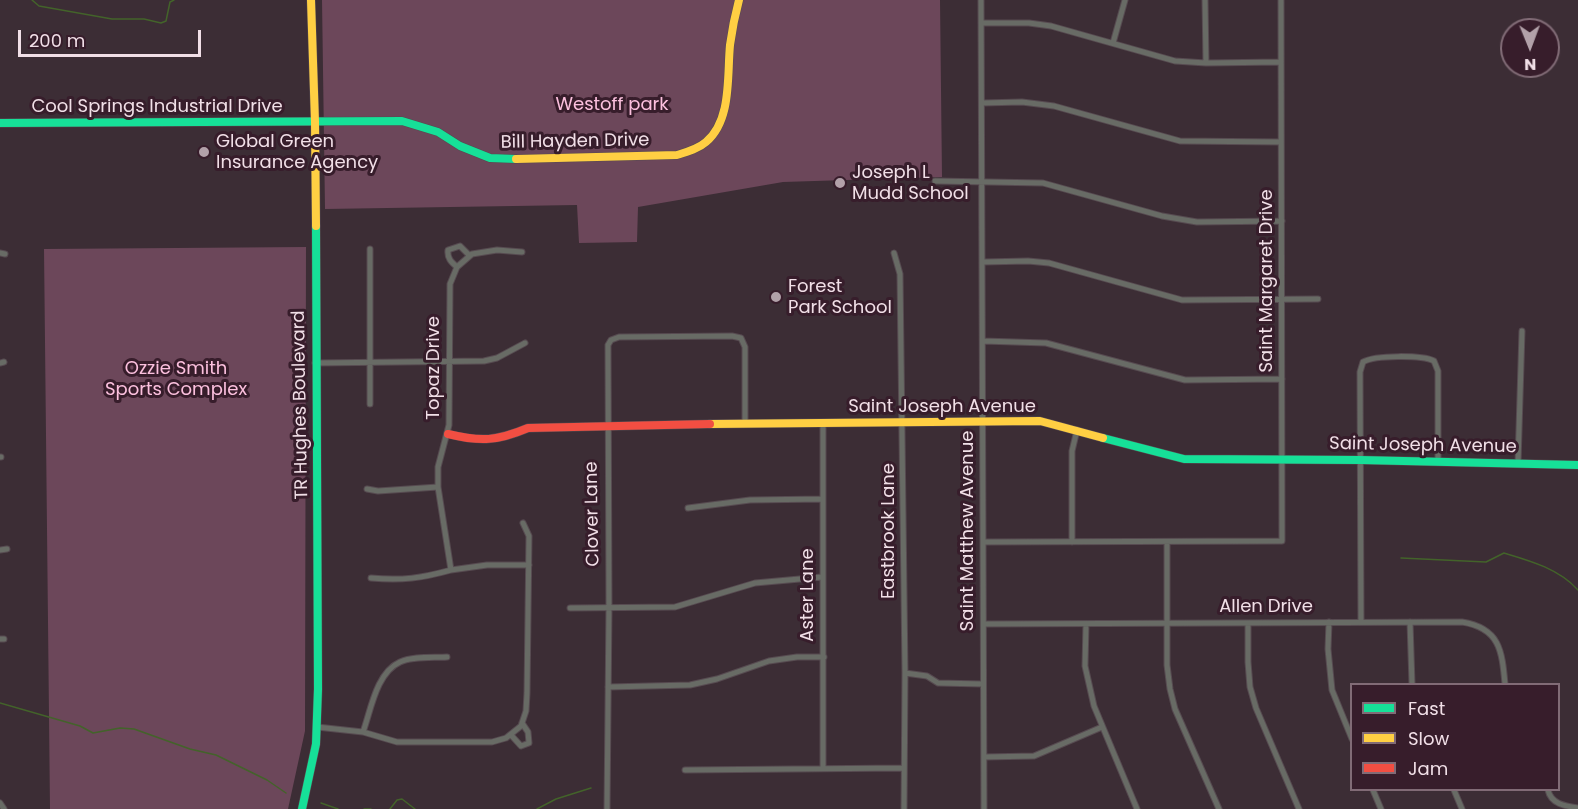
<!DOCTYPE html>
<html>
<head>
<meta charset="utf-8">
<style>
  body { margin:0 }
  #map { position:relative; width:1578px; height:809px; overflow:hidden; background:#3c2d35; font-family:Poppins,sans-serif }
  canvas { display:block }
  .legend { position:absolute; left:1350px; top:683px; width:210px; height:108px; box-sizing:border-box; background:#371d2b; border:2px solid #816b76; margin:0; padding:8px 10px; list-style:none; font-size:18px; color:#f1dfe7 }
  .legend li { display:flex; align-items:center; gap:12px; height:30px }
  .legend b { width:30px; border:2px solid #816b76 }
  .north { position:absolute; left:1500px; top:18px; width:60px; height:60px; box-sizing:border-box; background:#371d2b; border:2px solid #816b76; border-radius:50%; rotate:179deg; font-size:16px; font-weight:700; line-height:24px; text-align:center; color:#f1dfe7 }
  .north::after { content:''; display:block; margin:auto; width:21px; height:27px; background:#b2a1a9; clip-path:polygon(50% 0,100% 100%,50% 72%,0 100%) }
  .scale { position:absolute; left:18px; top:30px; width:183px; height:27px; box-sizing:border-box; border:3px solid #f1dfe7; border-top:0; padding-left:8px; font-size:18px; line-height:21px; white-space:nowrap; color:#f1dfe7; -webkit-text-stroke:4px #371d2b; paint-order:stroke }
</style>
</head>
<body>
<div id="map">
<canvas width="1578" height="809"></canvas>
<ul class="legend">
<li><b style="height:8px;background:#16e098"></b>Fast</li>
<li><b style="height:8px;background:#ffcf43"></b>Slow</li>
<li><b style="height:8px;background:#f24e42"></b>Jam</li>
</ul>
<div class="north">N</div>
<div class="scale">200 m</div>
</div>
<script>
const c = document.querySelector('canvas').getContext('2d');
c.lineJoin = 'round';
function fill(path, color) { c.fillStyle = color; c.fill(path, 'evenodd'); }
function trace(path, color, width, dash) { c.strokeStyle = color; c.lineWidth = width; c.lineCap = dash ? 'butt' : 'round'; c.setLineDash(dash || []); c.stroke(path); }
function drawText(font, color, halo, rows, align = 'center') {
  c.font = font + ' Poppins,sans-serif'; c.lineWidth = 6; c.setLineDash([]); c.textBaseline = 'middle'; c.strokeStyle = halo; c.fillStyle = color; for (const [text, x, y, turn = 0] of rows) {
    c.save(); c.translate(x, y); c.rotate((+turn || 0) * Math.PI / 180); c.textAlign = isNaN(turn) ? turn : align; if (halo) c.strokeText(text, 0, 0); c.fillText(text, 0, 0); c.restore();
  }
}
const green = new Path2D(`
  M322 0H940L942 177 783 182 638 207 637 242 579 243 577 205 325 209Z
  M306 247 305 731 288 809H50L44 249Z`);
const stream = new Path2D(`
  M32 0 39 6 112 19H144L161 23 166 21 170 2 174 0
  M1401 558 1486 562 1504 553C1531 561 1559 569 1578 590
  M0 703 80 726 93 733 120 728 134 729 190 749 216 755 267 780 286 793
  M321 803 338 809
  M364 809H371
  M390 809 397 800 402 799 415 809
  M537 809 556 799 591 788`);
const street = new Path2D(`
  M981 0 984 809
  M1205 0 1206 63
  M981 23H1029L1051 26 1175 61 1206 63 1281 62
  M1113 43 1125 0
  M982 103 1022 102 1054 106 1180 141 1281 142
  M935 181 1043 183 1162 216 1197 222 1282 221
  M522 252 497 250 472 254 457 267 450 284 449 425 438 467V487L451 570 487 565H529
  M0 253 5 254
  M894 253 900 274 905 673 904 809
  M983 262 1028 261 1049 263 1182 300 1318 299
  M457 267C451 262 447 258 448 250L460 246 469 255
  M983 341 1046 343 1185 380 1282 379
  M0 363 4 362
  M315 363 484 361 497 358 525 343
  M370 404V249
  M823 423V768
  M0 457H1
  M1518 463 1522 331
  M367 489 378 491 438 487
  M688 508 750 500 823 499
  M983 542 1282 541 1281 0
  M1072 542V451L1077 430
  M1167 542V665L1170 689 1175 709 1219 809
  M0 550 7 549
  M371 578C402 581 422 578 451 570
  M570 608 675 607 755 583 822 577
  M1329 622 1328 649 1332 690 1352 739
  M1361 622 1360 372 1363 362C1375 355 1422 355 1434 361L1438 371V461
  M1410 622 1412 684
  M1248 623V662L1250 687 1256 708 1299 809
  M984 624 1462 622C1500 628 1502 651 1505 684
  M1086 624 1085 666 1094 706 1137 809
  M0 639H4
  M905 673 927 676 938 683 983 684
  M608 687 690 685 717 679 769 661 797 657H824
  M317 727 363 732 397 742H492L506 738 521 726 526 711 527 693 529 536 523 523
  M363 732C371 710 376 673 400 662 414 656 433 658 447 657
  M511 735 521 746 529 743 528 732 522 723
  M984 757 1034 756 1102 727
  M685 770 903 768
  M1373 790 1381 809
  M1454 790 1462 809
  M1548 790C1551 804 1565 806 1578 808
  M0 803 4 809
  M607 809 609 607 608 345 611 340 619 337 732 336 741 338 745 347V423`);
const fast = new Path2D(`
  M0 123 402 121 438 132 460 146 490 158 516 159
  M1103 438 1184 459 1360 460 1578 465
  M302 809 316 744 318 689 316 226`);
const slow = new Path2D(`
  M311 0 315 122 316 226
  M516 159 677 155C687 152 698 149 706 142 732 120 727 76 730 45 732 30 735 15 739 0
  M710 424 1040 421 1103 438`);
const jam = new Path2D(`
  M448 434C481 442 497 441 528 428L710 424`);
const markers = [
  [204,152,6,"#b2a1a9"],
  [840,183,6,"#b2a1a9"],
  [776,297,6,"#b2a1a9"]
];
const parkNames = [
  ["Westoff park",612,105],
  ["Ozzie Smith",176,369],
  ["Sports Complex",176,390]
];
const streetNames = [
  ["Cool Springs Industrial Drive",157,107],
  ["Bill Hayden Drive",575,142,-1],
  ["Saint Margaret Drive",1267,281,-90],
  ["Topaz Drive",434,368,-90],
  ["TR Hughes Boulevard",301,405,-91],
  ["Saint Joseph Avenue",942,407],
  ["Saint Joseph Avenue",1423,446,1],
  ["Clover Lane",593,514,-91],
  ["Eastbrook Lane",889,531,-90],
  ["Saint Matthew Avenue",968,531,-90],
  ["Aster Lane",808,595,-90],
  ["Allen Drive",1266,607]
];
const poiNames = [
  ["Global Green",216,142],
  ["Insurance Agency",216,163],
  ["Joseph L",852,173],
  ["Mudd School",852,194],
  ["Forest",788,287],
  ["Park School",788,308]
];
fill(green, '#6c475a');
trace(stream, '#43632a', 1.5);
trace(street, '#574b51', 7);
trace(fast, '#574b51', 9);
trace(slow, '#574b51', 9);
trace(jam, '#574b51', 9);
trace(street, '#686b65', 5);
trace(fast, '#16e098', 8);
trace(slow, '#ffcf43', 8);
trace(jam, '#f24e42', 8);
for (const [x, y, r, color] of markers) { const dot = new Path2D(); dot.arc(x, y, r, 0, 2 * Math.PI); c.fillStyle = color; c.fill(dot); trace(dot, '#371d2b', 2); }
drawText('18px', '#fcc0de', '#371d2b', parkNames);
drawText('18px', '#f1dfe7', '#371d2b', streetNames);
drawText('18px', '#f1dfe7', '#371d2b', poiNames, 'left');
</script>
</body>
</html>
